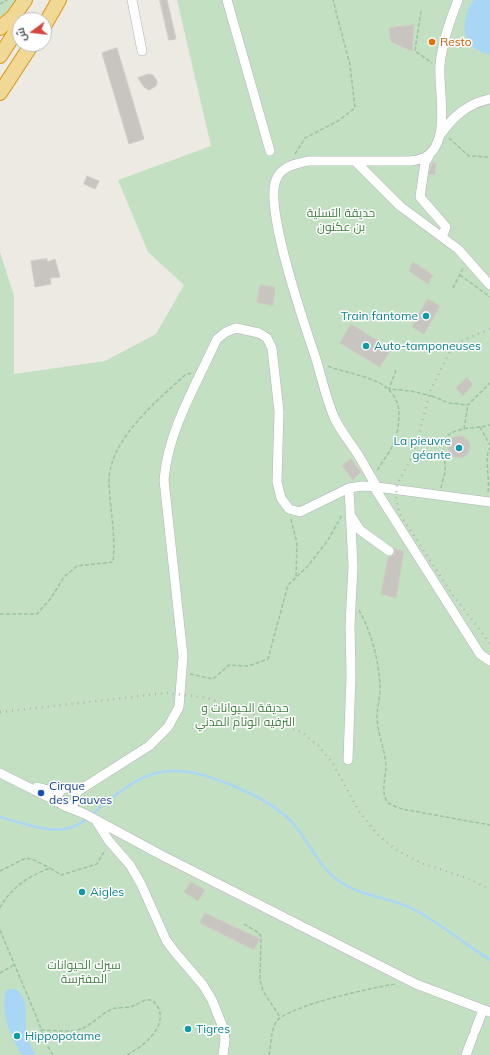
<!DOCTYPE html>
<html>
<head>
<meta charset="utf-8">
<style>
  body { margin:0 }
  #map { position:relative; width:490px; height:1055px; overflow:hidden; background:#eceae3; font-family:Mulish,Cairo,sans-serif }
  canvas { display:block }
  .north { position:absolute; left:12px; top:12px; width:40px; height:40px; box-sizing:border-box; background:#fff; border:1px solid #bdbfc0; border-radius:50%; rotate:255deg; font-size:11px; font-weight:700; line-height:16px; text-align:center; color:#5b5f62 }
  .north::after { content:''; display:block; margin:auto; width:14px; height:18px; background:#d6483f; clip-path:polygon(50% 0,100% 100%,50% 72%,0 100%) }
</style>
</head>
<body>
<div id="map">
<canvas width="490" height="1055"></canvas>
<div class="north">ش</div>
</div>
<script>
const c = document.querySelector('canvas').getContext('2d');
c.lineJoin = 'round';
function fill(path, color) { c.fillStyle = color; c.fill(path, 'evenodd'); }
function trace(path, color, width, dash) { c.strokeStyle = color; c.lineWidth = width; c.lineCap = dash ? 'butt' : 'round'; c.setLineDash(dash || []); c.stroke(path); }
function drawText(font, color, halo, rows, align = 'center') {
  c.font = font + ' Mulish,Cairo,sans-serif'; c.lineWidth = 3; c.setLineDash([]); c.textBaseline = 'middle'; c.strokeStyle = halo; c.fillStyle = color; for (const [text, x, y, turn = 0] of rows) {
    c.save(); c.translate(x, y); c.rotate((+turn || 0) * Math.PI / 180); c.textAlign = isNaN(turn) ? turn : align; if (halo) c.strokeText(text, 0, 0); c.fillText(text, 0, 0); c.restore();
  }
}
const green = new Path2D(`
  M0 0H16L6 13 0 17Z
  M177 0H490V1055H0V252L14 296V374L105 361 156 334 184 285 148 252 118 180 211 146Z`);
const water = new Path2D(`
  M474 0H490V55C485 53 477 51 472 47 460 37 464 10 474 0Z
  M16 989C29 999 25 1012 26 1027 27 1036 31 1047 35 1055H22C10 1037 0 1011 6 990Z`);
const stream = new Path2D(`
  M0 817C18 822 47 832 65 829 82 826 92 814 105 803 123 789 145 772 169 771 201 768 267 797 290 820 308 838 317 866 339 881 362 897 390 897 415 910 441 924 465 944 490 960`);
const building = new Path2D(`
  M160 0H167L176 39 169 40Z
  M414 25 412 51 391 42 389 28Z
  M117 48 144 139 129 144 102 53Z
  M149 74 153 75 157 81 156 86 149 90 144 87 138 78Z
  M433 162 436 163 435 175 429 174Z
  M87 176 99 181 95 189 84 184Z
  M47 259V262L55 259 60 277 50 278 51 284 35 287 31 261Z
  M413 262 433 275 428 284 409 271Z
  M260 285 275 287 273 306 257 302Z
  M428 299 440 306 424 334 412 327Z
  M351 324 391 349 380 367 340 343Z
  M467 378 473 384 463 396 456 388Z
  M448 447a11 11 0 1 1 22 0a11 11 0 1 1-22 0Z
  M351 459 361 472 353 480 342 466Z
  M395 549 404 551 396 598 381 594 388 557 394 555Z
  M191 882 205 890 198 901 184 892Z
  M205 913 260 939 254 950 200 923Z`);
const path = new Path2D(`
  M0 4 7 0
  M421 11 415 51 432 63
  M449 138 469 156 490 157
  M295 154 305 138 338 121 355 108 350 65 333 0
  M460 275 490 297
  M453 288 463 268
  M328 366C354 377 396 376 399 412 399 422 398 433 394 442 390 453 382 461 377 471
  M396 370 389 389 411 391
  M432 396 449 403 468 405 490 383
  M480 427 490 445
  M464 429 468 405
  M441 488C442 481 446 473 445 466 444 451 437 436 459 430 469 427 480 428 490 425
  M488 492C490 480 484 456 490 448
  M291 519 297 544 296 577
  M359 610C372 634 379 661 380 687 380 698 377 708 377 718 378 735 385 750 386 766 386 776 381 791 386 800 389 805 397 807 402 809L490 825
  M0 614H37L51 598 64 577 77 566 113 562C116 536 110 509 109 483 108 440 157 401 186 374L192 373
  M190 674 213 679 229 665 248 666 268 659 288 585 308 566 328 540 342 515
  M0 871 26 858 34 860 50 868
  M0 908C10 888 29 876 50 868L61 875 97 864 105 850
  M244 924 259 933 261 937 260 980 263 991 280 1017
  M0 930 39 1023 44 1040 53 1055
  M0 973 14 965
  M41 1030C54 1030 68 1033 81 1029 93 1024 101 1014 112 1009 119 1007 127 1008 133 1006 139 1004 144 999 150 1000 154 1001 157 1005 159 1009 166 1029 142 1047 127 1055
  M269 1055C271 1045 271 1031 276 1022 286 1006 375 987 396 984`);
const minor = new Path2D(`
  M132 0 142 51
  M227 0 270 151
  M441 134C454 115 468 104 490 99
  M429 156 425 163 420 197 446 227 442 237
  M356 162 400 206 458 249 490 285
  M374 487 480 654 490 661
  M377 487C370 476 364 464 357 453 349 441 340 430 334 417 326 398 322 379 316 359 305 326 264 209 276 180 281 166 296 164 308 161H410C416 160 422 160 427 156 451 140 438 88 440 65 442 43 450 20 458 0
  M349 488 362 486 377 487 490 502
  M351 516 360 530 389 551
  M0 773 60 803
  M37 787 48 790 62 789
  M58 797a9 9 0 1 1 18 0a9 9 0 1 1-18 0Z
  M75 793 149 746 168 727 179 707 183 656 164 480C168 430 197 383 217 339L226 332 236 328 259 333 267 338 272 348 279 412 277 482 281 498 289 509 300 512 349 488 353 566 350 625 351 675 348 760
  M65 806 85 814 163 856 416 984 490 1012
  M97 822 109 841 130 865 141 884 166 940 174 951 203 985 212 1000 224 1030 225 1040 223 1055
  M475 1031 483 1010
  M466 1055 473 1036`);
const highway = new Path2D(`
  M44 26 59 0
  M0 28 13 17 25 0
  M0 56 20 25
  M0 93 32 44`);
const rail = new Path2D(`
  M490 329 462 341 452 347 430 391 418 439 409 463 397 484 396 500 400 514 452 594 490 643
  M0 712 167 693 208 698 301 732 319 746 333 764 359 811 377 834 395 849 421 863 464 877 490 889`);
const pathBridge = new Path2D(`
  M411 391 432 396`);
const markers = [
  [432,42,4,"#e8710a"],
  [426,316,4,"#0f9aa8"],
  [366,346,4,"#0f9aa8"],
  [459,448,4,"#0f9aa8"],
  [41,793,4,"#1a4fb4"],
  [82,892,4,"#0f9aa8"],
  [188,1029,4,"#0f9aa8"],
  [17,1036,4,"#0f9aa8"]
];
const foodNames = [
  ["Resto",440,42]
];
const parkNames = [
  ["حديقة التسلية",341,213],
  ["بن عكنون",341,227],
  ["حديقة الحيوانات و",245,708],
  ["الترفيه الوئام المدني",245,722],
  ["سيرك الحيوانات",84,965],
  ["المفترسة",84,979]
];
const cultureNames = [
  ["Train fantome",418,316,"right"],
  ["Auto-tamponeuses",374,346],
  ["La pieuvre",451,441,"right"],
  ["géante",451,455,"right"],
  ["Aigles",90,892],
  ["Tigres",196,1029],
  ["Hippopotame",25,1036]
];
const transitNames = [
  ["Cirque",49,786],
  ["des Pauves",49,800]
];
fill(green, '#c3e1c2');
fill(water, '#aad6f5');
trace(stream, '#aad6f5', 2.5);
fill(building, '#c8c5c0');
trace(building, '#d0ccc2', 1);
trace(minor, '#b1b3b7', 10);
trace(highway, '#d79818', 16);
trace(path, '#9cc2a6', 1.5, [4, 2]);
trace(minor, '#fff', 9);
trace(highway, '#f1d895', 14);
trace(rail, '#b1b2b2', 2.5, [1, 5]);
trace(pathBridge, '#9cc2a6', 1.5, [4, 2]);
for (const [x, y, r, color] of markers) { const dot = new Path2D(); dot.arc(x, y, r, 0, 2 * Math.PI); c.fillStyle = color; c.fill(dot); trace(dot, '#fff', 1.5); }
drawText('12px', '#c56008', '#fff', foodNames, 'left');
drawText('12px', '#3e7f3f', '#fff', parkNames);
drawText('12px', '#0d838f', '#fff', cultureNames, 'left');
drawText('12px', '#164399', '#fff', transitNames, 'left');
</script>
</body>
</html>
